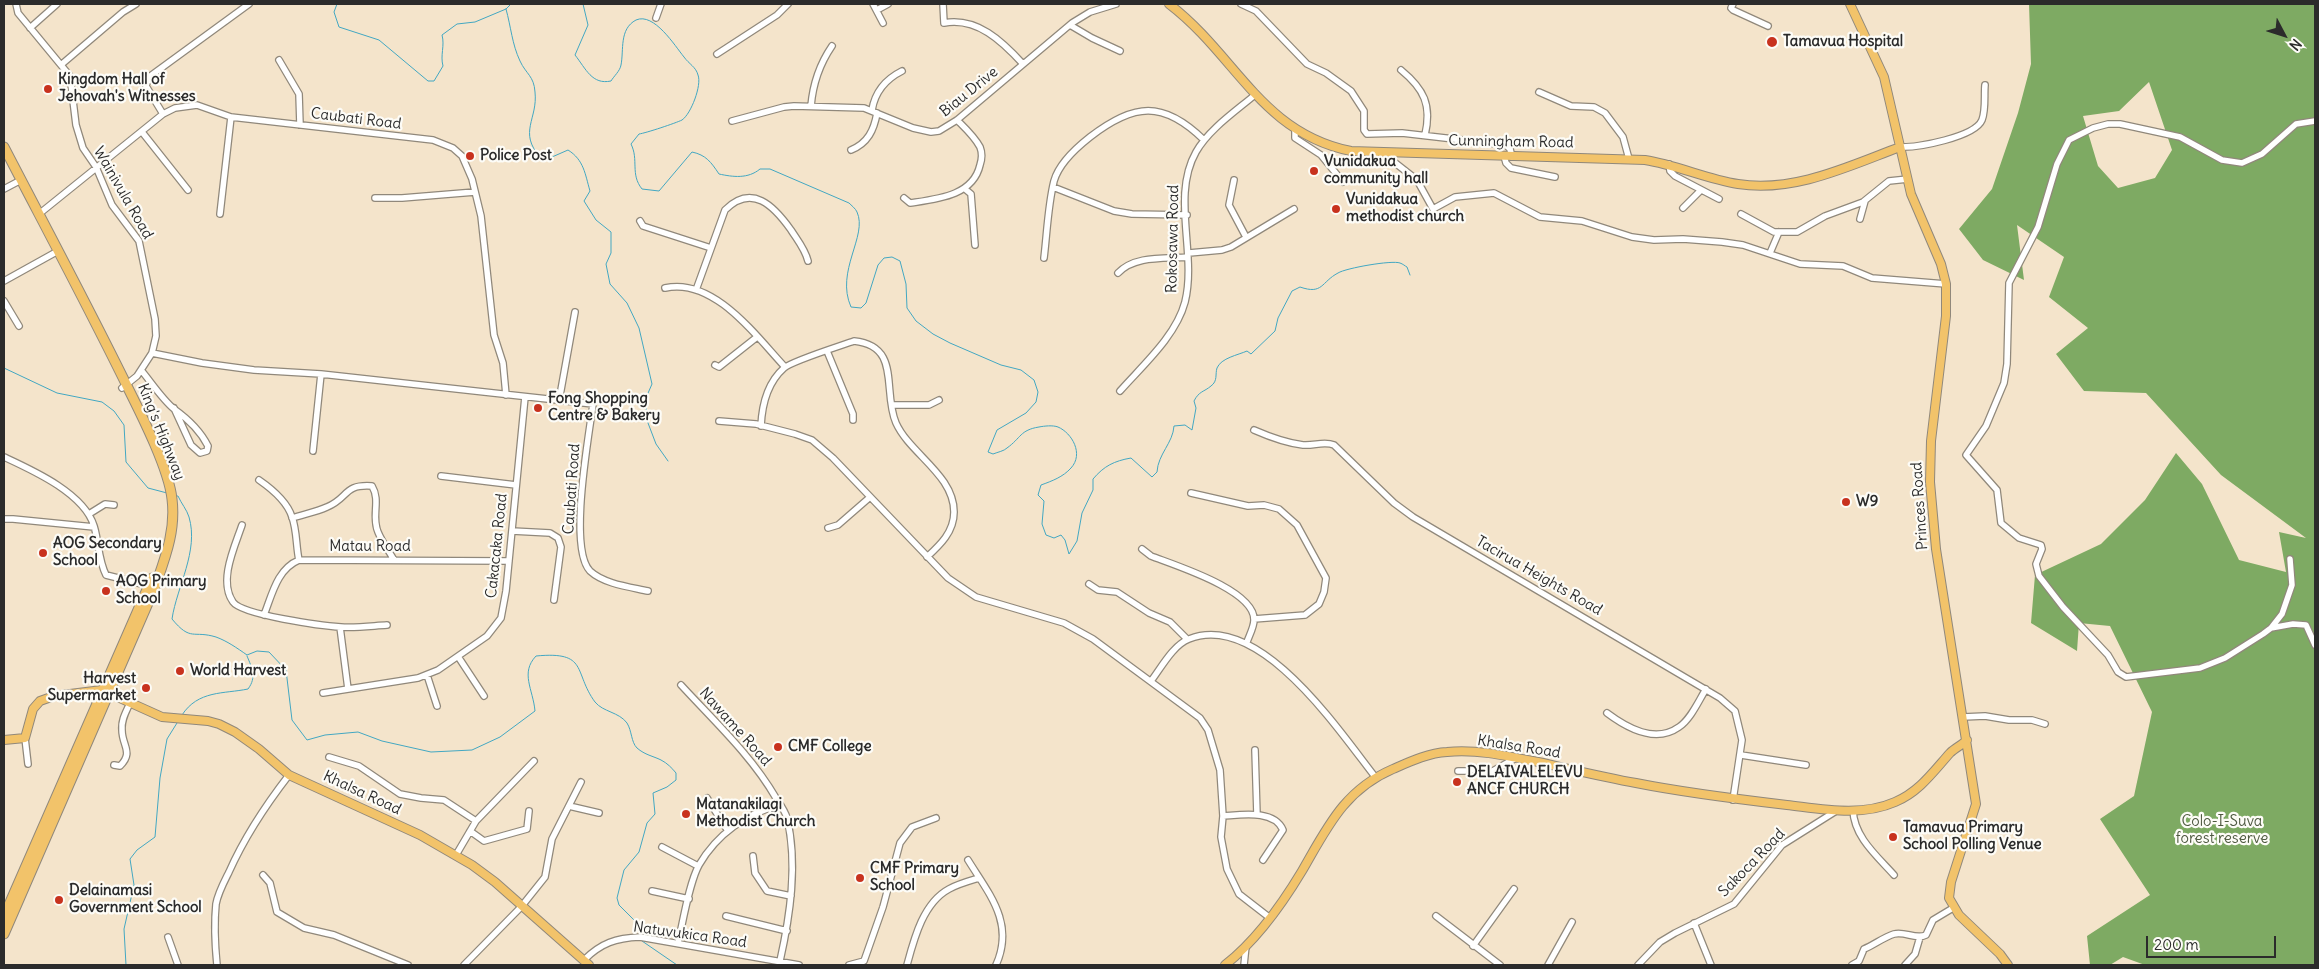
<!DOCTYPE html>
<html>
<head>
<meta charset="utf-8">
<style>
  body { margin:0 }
  #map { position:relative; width:2319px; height:969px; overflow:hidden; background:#f4e4cb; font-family:Delius,sans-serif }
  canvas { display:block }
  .frame { position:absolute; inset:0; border:5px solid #2b2b2b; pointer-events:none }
  .north { position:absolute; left:2259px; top:10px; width:50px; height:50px; -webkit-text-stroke:4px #fdfcf7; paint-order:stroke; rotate:130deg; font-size:14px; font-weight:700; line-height:20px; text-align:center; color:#2b2b2b }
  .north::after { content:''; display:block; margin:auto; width:18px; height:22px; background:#2b2b2b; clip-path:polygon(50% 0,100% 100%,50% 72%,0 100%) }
  .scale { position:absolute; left:2146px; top:936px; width:130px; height:22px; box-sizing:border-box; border:2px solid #2b2b2b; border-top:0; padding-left:6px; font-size:15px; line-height:18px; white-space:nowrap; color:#2b2b2b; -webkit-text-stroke:4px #fdfcf7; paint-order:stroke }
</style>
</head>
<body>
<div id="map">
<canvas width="2319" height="969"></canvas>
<div class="frame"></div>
<div class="north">N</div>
<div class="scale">200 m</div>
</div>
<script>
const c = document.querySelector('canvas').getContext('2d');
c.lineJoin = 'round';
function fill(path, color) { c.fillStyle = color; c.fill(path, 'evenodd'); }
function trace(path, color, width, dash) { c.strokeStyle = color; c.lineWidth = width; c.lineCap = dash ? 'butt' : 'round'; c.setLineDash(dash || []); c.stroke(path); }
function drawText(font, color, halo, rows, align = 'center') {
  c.font = font + ' Delius,sans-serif'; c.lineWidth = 4.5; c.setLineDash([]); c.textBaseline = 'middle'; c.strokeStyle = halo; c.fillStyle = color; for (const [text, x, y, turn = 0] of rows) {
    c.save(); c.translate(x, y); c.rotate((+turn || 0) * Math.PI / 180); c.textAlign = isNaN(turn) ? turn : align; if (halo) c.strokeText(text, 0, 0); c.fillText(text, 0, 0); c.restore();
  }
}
const forest = new Path2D(`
  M2029 4H2315V965H2145L2123 957 2110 965H2090L2087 936 2150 895 2100 819 2134 796 2152 712 2110 626 2079 623 2077 651 2031 623 2035 575 2101 544 2145 500 2176 453 2202 484 2239 560 2286 572 2279 532 2306 538 2221 475 2146 393 2084 391 2056 354 2088 328 2049 297 2064 257 2017 225 2024 280 1983 260 1959 229 1992 189 2018 113 2031 64ZM2149 82 2172 150 2155 178 2118 188 2098 166 2083 116 2119 111Z`);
const stream = new Path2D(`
  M337 4 334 12 339 27 379 40 428 81H434L443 66C440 55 445 46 442 35L457 24 475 22 506 9 511 4
  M583 4 588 25 575 55C586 69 592 85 611 81 614 76 620 71 621 65 624 50 619 29 636 20 654 12 675 46 684 57 689 64 696 67 698 75 702 85 691 114 682 120 676 123 646 133 639 134L631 144C639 160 630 174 642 189L659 191 692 152C706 155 711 162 719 174 733 177 748 179 760 169H770L849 203C851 205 856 209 857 212 868 236 835 271 851 307L861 308 866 303 878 265 884 258 892 257 900 261 906 284 907 308 916 321 933 334 950 343 1001 365 1021 370 1034 380 1038 392 1036 402 1026 413 997 430 988 452 993 454C998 452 1004 451 1007 448 1021 438 1020 430 1039 427 1044 426 1053 425 1058 427 1072 433 1084 454 1071 468 1063 477 1052 481 1041 485L1038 495 1044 501 1042 524 1046 535 1054 538 1061 535 1065 540 1069 554 1077 541 1082 513 1093 490V479C1104 466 1114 461 1131 458L1152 477 1157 472C1158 454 1173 443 1174 426L1185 425 1192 430 1196 408 1194 401C1199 391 1204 392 1211 386 1218 381 1215 374 1217 368 1221 358 1238 355 1247 351L1251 354 1275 331 1278 318 1292 291 1300 287C1323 295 1321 282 1338 273 1346 268 1392 260 1400 263 1403 264 1405 266 1407 267L1410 275
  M506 9C511 27 512 44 520 61 526 74 534 76 535 92 538 119 518 132 540 157H552L568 150C584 160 585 174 590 191L584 201 596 220 611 232V253L606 264 610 284 627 303 639 328 652 384 645 400 648 423 656 444 668 461
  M4 368 57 393 102 402 114 411 124 425 126 462 148 488 167 493
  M175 496H178C181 503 187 510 189 517 199 551 177 586 172 619 191 642 193 630 216 637 227 641 237 648 247 655L257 651 269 652 286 670 292 720 307 740 325 735 358 732 382 741 431 752 472 750 500 737 535 711C533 689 520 673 536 656 589 651 573 672 595 702 603 712 619 712 627 723 632 731 631 742 637 748 645 755 653 756 661 760 667 763 672 768 676 773V780L667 787 653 793 655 814 647 823 639 852 624 870 617 898 619 905 639 925 640 931
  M182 715C198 690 224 694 248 689 257 677 252 668 247 656
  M642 941 677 965
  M126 965 124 929 134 885 130 859 137 850 155 837 160 778 167 739 177 723`);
const minor = new Path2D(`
  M16 4 18 13 70 76 76 125 83 148 96 167 112 205 139 241 155 319 156 336 152 353
  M873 4 883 23
  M943 4 944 23C977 17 1002 41 1023 64
  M1241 4 1256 11 1307 64 1326 73 1351 91 1364 111V130L1367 134 1402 133 1506 145 1510 149 1512 157
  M1733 4 1731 8 1733 10 1768 26
  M877 10 888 4
  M656 18 661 4
  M1070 25 1092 38 1120 51
  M30 28 57 4
  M717 54 777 15 788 4
  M279 60 299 94 300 125
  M62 64 123 12 136 4
  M1401 70C1424 89 1432 105 1425 135
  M1539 92 1571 106 1594 107 1605 113 1623 137 1629 159
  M811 106C813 83 819 65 832 46
  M872 110C875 92 886 79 902 71
  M163 114 146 86 149 77 249 4
  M732 121 784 107 794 106 864 108 913 128 931 132 939 131 957 120 1072 23 1090 12 1116 4
  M1295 129V138L1321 155 1343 182
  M142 132 188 190
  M1900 147C1917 148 1975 137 1982 120 1986 110 1984 95 1985 85
  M851 150C868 143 874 130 877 113
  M1390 153 1394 162 1417 180 1433 209 1455 197 1494 193 1540 217 1582 221 1632 237 1654 240 1683 239 1722 242 1743 245 1800 264 1843 266 1872 278 1946 284
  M1504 156 1506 163 1511 168 1555 177
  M1669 164 1670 171 1675 176 1719 199
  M1234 180 1229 205 1246 237
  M1053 187 1114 211 1132 214 1187 215
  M4 189 21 180
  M965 189 971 194 975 245
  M375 198H402L475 192
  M904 198 910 203C937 199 973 196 980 165 982 159 982 152 980 147 974 136 965 128 957 120
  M1683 208 1700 191
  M39 214 163 114 175 108 197 105 231 117 433 140 453 148 462 156 472 179 481 216 494 335 503 363 506 395
  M220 214 231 117
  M1741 214 1774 232H1797L1825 216 1863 202 1889 181 1908 179
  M1860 219 1865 201
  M640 221 643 226 711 248
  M1189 253 1222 250 1231 247 1294 209
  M1770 253 1779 232
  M1044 258C1047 233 1048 205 1054 181 1059 163 1076 148 1090 137 1134 103 1163 100 1204 140
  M1118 273C1135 255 1165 259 1188 257
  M4 281 58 251
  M665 288C714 277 756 336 785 367
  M696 290 725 210C752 183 774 206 791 230 798 241 805 249 808 261
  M4 301 19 326
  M827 351 853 414V420
  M715 365 719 367 757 337
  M141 370C151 382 162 399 174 409 188 419 200 430 208 446L207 451 200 453 191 445 174 408
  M122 388 137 376 152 353 202 363 254 370 321 374 593 404C589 436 568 548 590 571 604 584 630 587 648 591
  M1120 391C1143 365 1176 336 1185 302 1197 254 1171 196 1196 152 1209 129 1236 111 1256 94
  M559 401 575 312
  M892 405H929L939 400
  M719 421 756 424 795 434 812 440 833 458 948 578 976 597 1064 623 1093 639 1200 718 1208 730 1220 770 1223 816 1221 837 1227 869 1239 894 1270 918
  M761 426C762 405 767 383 784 368 792 361 840 346 854 341 902 346 882 391 896 423 910 454 954 475 954 512 954 532 940 545 927 557
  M1254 430C1270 437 1286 443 1303 445 1314 446 1324 441 1334 445L1394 503 1413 517 1720 698 1735 711 1742 740 1733 800
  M313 451 321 374
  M4 457C32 470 84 493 94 526 99 542 98 559 106 575L150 586
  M441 476 516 485
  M259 480C272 489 287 501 292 517 297 530 296 547 299 560
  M1191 493 1248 506 1264 505 1279 509 1297 525 1326 578 1324 592 1319 604 1305 615 1254 619
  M89 514 105 504 114 505
  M292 518C304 514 316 512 327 507 349 498 343 484 372 486 381 501 371 516 378 532 382 542 389 551 394 560
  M4 519H13L94 527
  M242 525C235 546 218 581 233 602 242 615 323 626 341 627 356 628 371 626 387 625
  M828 528 838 525 869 498
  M512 531 550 533 558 538 561 547 554 600
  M1142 549 1151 556C1174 565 1255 590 1254 620 1254 627 1249 636 1247 642
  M2290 559 2292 585 2282 614 2271 628 2263 634 2225 658 2200 668 2126 677 2118 672 2108 655 2063 607 2039 576 2036 564 2042 549 2041 545 2019 538 2001 523 1997 490 1966 455 1986 426 2004 383 2007 364 2009 283 2038 227 2057 164 2069 140 2093 128 2108 124H2120L2180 137 2222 160 2242 163 2262 154 2296 124 2315 121
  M1089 584 1098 590 1117 592 1149 613 1170 622 1187 639
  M264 615C272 595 277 569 299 560L509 561
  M340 627 348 689
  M2271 628 2293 624 2306 625 2315 645
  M459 658 484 696
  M427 675 437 706
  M1151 681C1161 668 1173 645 1189 639 1260 611 1339 731 1376 778
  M681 685C714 721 751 755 776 798 780 804 785 811 787 818 798 864 790 916 780 961
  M323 693 418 678 438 670 487 636 501 618 506 591 525 397
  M1607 713C1627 728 1655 744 1679 727 1691 719 1699 700 1706 689
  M1963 717 1985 716 2009 720H2032L2045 724
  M25 738 28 764
  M1255 750 1257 815
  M1741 755 1806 765
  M329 757 359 766 400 794 421 798 444 800 476 821
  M114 765 120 766C134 752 122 746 122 730 121 720 126 712 130 703
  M1458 771H1469L1473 768 1491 772 1516 758
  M707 798 728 831
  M569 806 599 813
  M1853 810C1854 837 1877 856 1894 875
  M1223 816C1240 815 1274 809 1283 830L1263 860
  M470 831 484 841 527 829 529 811
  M662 847 698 866
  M456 855 476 821 534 761
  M753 856 755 873 767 891 791 896
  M968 860C989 894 1015 923 996 965
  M263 875 270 883 277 912 304 928 334 935 408 965
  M652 891 689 899
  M726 916 787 931
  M1436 916 1500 965
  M1694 923 1711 965
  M168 937 178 965
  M678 943C683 922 689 883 699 865 717 834 747 813 780 805
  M1473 946 1514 889
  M584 960C601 943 616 938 640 937L799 965
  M217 965C215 945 214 924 216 904 218 893 224 882 229 872 245 836 265 806 289 775
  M464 965 521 907 545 877 552 839 581 782
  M849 965 864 961 883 907 900 843 912 827 936 818
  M907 965C914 939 923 903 949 889 958 884 969 881 979 878
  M1244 965 1246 946
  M1548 965 1572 922
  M1638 965 1660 942 1675 933 1734 904 1782 845 1836 811
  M1852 965 1859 961 1864 949C1874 945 1884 937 1894 934 1905 931 1916 940 1926 935L1933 920 1953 908
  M1905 965 1915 954 1920 937`);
const major = new Path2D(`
  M1169 4C1236 55 1261 133 1351 151L1645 160C1677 165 1706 179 1738 184 1794 193 1849 166 1900 147
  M1850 4 1884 77 1911 194 1941 264 1946 284V316L1931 441 1930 482 1936 549 1976 804 1951 882 1949 898 1959 915 2000 954 2008 965
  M4 740 25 738 33 709 40 701 54 696 102 690 162 717 208 721 219 724 235 732 259 749 289 775 420 835 472 865 495 882 589 965
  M1225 965C1257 940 1281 906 1302 871 1327 828 1344 790 1393 769 1409 762 1428 753 1447 752 1477 749 1508 756 1538 762 1570 769 1603 777 1636 783 1686 793 1736 799 1787 805 1822 809 1861 817 1895 802 1919 792 1933 772 1950 753 1955 748 1962 745 1967 740`);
const highway = new Path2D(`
  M4 147C46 228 89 308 129 390 143 418 169 470 172 499 176 531 165 558 155 587L4 934
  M4 916 152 578`);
const markers = [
  [1772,42,6,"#c8321e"],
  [48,89,5,"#c8321e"],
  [470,156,5,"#c8321e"],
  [1314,171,5,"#c8321e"],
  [1336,209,5,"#c8321e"],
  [538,408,5,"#c8321e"],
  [1846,502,5,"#c8321e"],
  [43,553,5,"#c8321e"],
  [106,591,5,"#c8321e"],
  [180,671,5,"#c8321e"],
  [146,688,5,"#c8321e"],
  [778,747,5,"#c8321e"],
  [1457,782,5,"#c8321e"],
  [686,814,5,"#c8321e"],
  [1893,837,5,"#c8321e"],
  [860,878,5,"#c8321e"],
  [59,900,5,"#c8321e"]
];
const poiNames = [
  ["Tamavua Hospital",1783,42],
  ["Kingdom Hall of",58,80],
  ["Jehovah's Witnesses",58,97],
  ["Police Post",480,156],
  ["Vunidakua",1324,162],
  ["community hall",1324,179],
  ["Vunidakua",1346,200],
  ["methodist church",1346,217],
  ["Fong Shopping",548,399],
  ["Centre & Bakery",548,416],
  ["W9",1856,502],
  ["AOG Secondary",53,544],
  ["School",53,561],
  ["AOG Primary",116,582],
  ["School",116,599],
  ["World Harvest",190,671],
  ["Harvest",136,679,"right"],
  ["Supermarket",136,696,"right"],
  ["CMF College",788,747],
  ["DELAIVALELEVU",1467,773],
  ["ANCF CHURCH",1467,790],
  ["Matanakilagi",696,805],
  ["Methodist Church",696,822],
  ["Tamavua Primary",1903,828],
  ["School Polling Venue",1903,845],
  ["CMF Primary",870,869],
  ["School",870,886],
  ["Delainamasi",69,891],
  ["Government School",69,908]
];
const streetNames = [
  ["Biau Drive",969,92,-39],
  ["Caubati Road",356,119,7],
  ["Cunningham Road",1511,142,1],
  ["Wainivula Road",123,193,60],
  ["Rokosawa Road",1173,239,-89],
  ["King's Highway",161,432,68],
  ["Caubati Road",572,489,-86],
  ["Princes Road",1920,506,-94],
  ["Cakacaka Road",497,546,-84],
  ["Matau Road",370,547],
  ["Tacirua Heights Road",1539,576,30],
  ["Nawame Road",735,727,48],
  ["Khalsa Road",1519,747,9],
  ["Khalsa Road",362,793,25],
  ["Sakoca Road",1752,863,-46],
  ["Natuvukica Road",690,935,8]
];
const parkNames = [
  ["Colo-I-Suva",2222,822],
  ["forest reserve",2222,839]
];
fill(forest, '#7eaa63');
trace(stream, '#42a7c2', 1);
trace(minor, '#90887b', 8);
trace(major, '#90887b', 10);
trace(highway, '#90887b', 11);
trace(minor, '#fff', 5.5);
trace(major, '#f2c36a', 8);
trace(highway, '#f2c36a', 9);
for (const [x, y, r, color] of markers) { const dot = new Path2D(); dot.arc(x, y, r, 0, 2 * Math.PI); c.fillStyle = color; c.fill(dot); trace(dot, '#fdfcf7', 2); }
drawText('bold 15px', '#2b2b2b', '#fdfcf7', poiNames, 'left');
drawText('15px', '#2b2b2b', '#fdfcf7', streetNames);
drawText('15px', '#4e5940', '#fdfcf7', parkNames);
</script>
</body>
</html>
